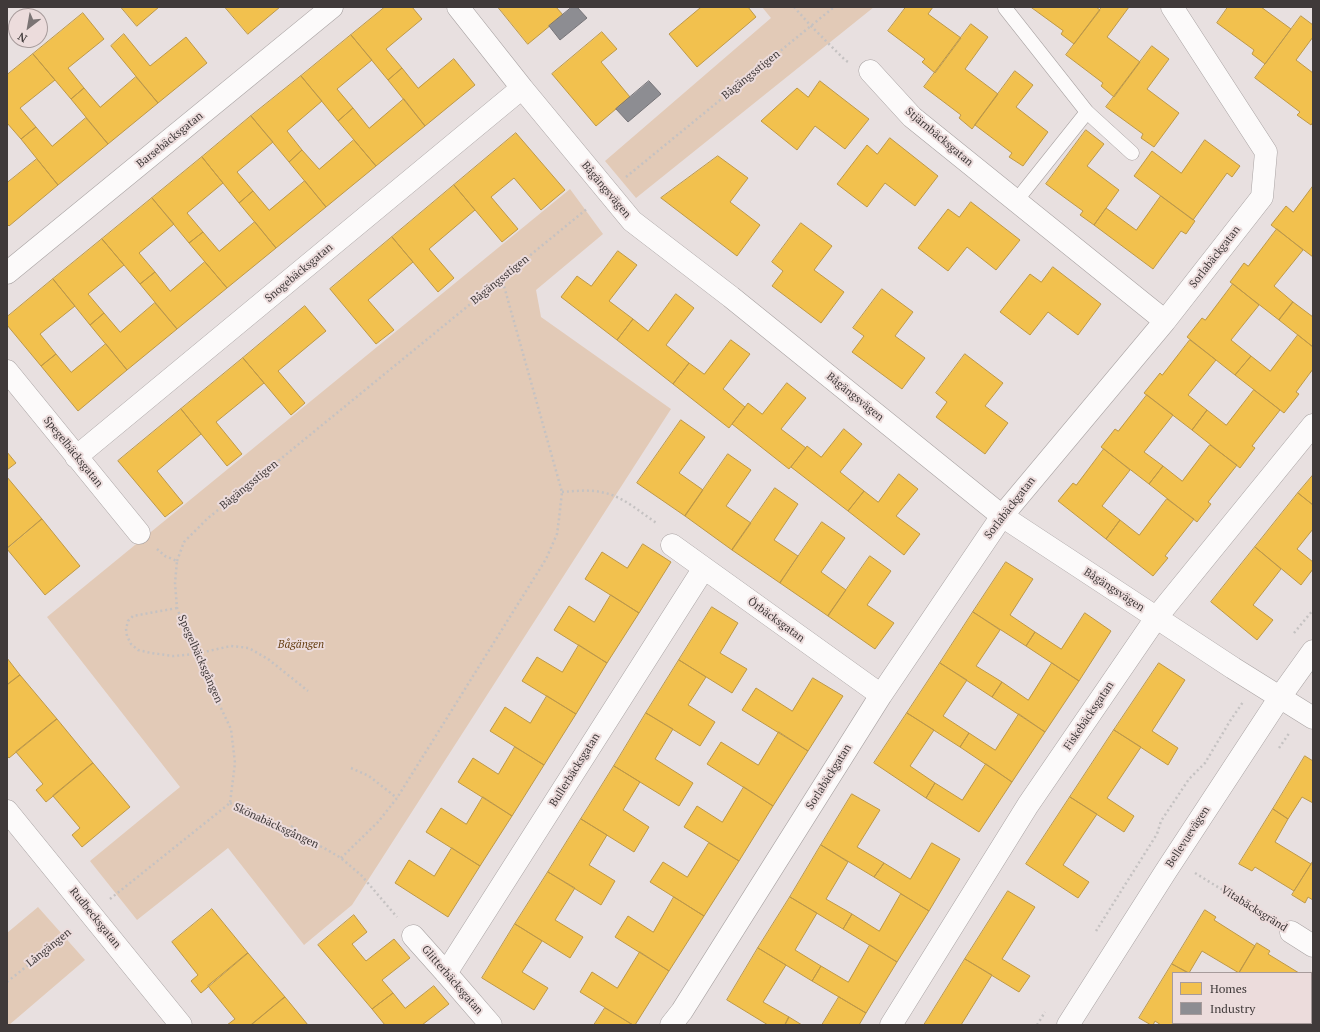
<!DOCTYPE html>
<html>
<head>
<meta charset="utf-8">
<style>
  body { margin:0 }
  #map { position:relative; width:1320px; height:1032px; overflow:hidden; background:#e8e0e0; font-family:"PT Serif",serif }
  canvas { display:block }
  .frame { position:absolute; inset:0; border:8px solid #403a3a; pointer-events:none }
  .legend { position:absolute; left:1172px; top:972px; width:140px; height:52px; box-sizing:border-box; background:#ecdcdc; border:1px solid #a79b9b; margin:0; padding:5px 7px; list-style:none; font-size:12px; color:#403a3a }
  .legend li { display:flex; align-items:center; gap:8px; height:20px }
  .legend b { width:20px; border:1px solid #a79b9b }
  .north { position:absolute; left:8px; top:8px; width:40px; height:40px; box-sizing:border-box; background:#ecdcdc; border:1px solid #a79b9b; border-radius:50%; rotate:211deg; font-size:11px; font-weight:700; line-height:16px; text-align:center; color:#403a3a }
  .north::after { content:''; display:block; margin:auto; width:14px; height:18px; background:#7b7474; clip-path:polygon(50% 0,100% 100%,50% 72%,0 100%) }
</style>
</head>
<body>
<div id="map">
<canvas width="1320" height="1032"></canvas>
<div class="frame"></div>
<ul class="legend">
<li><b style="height:11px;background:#f2c14e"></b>Homes</li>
<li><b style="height:11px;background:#8d8d92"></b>Industry</li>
</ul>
<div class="north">N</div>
</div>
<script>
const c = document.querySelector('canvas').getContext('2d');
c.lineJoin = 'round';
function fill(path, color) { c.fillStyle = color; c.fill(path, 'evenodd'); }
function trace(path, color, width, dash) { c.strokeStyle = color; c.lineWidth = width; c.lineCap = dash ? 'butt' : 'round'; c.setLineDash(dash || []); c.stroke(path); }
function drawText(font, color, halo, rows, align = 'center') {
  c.font = font + ' "PT Serif",serif'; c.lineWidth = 4; c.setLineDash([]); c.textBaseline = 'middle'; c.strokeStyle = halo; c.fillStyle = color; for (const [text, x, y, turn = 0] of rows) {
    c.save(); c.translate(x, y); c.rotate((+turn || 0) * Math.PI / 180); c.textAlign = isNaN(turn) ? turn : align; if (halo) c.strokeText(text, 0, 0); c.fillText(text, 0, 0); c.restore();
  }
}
const green = new Path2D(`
  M762 7H874L636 198 605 161 771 18Z
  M570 189 603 234 536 290 541 317 671 409 352 905 304 945 228 848 137 920 90 861 180 787 47 617Z
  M38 907 85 960 9 1025H7V933Z`);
const homes = new Path2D(`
  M121 7H159L137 26Z
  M225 7H280L248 34Z
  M385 7H412L422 19 386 49 402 68 388 80 351 35Z
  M498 7H556L563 15 528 44Z
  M699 7H748L756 17 697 67 669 34 700 8Z
  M906 7H933L928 14 961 38 935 73 922 62 925 59 888 31Z
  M1031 7H1096L1100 10 1074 44 1061 34 1063 31Z
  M1102 7H1129L1107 37 1140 62 1114 97 1101 86 1103 83 1066 55Z
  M1228 7H1261L1291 29 1265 64 1252 54 1254 50 1217 23Z
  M83 13 104 39 68 68 84 88 71 99 33 54Z
  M1301 16 1313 25V37L1296 60 1313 73V122L1311 125 1297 115 1300 112 1255 78Z
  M971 24 988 37 965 69 998 94 972 129 959 118 961 115 924 87Z
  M602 32 617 49 601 62 630 97 596 126 552 74Z
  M124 34 150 66 186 37 207 63 158 103 111 46Z
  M351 35 372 60 337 89 353 108 338 121 301 76Z
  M1152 46 1169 59 1147 89 1179 113 1154 147 1141 138 1143 134 1106 107Z
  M33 54 55 80 20 108 36 127 21 139 7 123V75Z
  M454 59 475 85 425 126 388 80 402 68 418 88Z
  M1015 71 1033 85 1016 107 1048 132 1023 166 1009 157 1012 153 975 125Z
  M301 76 322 101 287 131 302 150 289 162 251 116Z
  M136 77 158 103 108 144 71 99 84 88 100 107Z
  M820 81 869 119 845 149 815 126 797 150 761 121 797 88 808 97Z
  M404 99 425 126 376 166 338 121 353 108 369 128Z
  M251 116 273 142 237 172 253 191 239 203 202 157Z
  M86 118 108 144 58 185 21 139 36 127 52 146Z
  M1086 130 1104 144 1087 166 1119 190 1094 225 1080 215 1083 211 1046 184Z
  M516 133 565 190 541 210 514 178 491 197 518 229 502 242 454 185Z
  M890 138 938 176 915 206 885 183 867 207 837 184 867 145 877 154Z
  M354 140 376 166 326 207 289 162 302 150 319 169Z
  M1205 140 1240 166 1232 177 1227 173 1193 220 1134 176 1152 151 1181 173Z
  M718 156 748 178 730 202 760 225 737 256 661 198Z
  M202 157 223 183 187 213 203 232 189 243 152 198Z
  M37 159 58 185 9 226 7 224V183Z
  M305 181 326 207 276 248 239 203 253 191 269 210Z
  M454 185 475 210 429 249 454 278 438 292 392 237Z
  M1313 186V257L1271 225 1286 206 1293 212Z
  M1161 196 1195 221 1186 234 1181 231 1153 269 1094 225 1106 208 1136 230Z
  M152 198 174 224 139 253 155 272 140 284 102 239Z
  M971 202 1020 240 996 270 967 247 948 271 918 248 948 209 959 217Z
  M255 222 276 248 227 288 189 243 203 232 219 251Z
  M801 223 832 246 814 270 844 292 821 323 772 286 783 271 772 262Z
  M1277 229 1303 250 1274 286 1293 302 1279 320 1230 282 1244 263 1248 266Z
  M392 237 413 262 368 300 394 330 376 344 330 289Z
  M102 239 124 265 88 294 104 313 90 325 53 279Z
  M618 251 637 265 609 301 633 319 617 340 561 297 577 276 591 286Z
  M205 262 227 288 177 329 140 284 155 272 170 291Z
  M1053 267 1101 304 1078 335 1048 312 1030 335 1000 312 1030 274 1041 282Z
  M53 279 75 306 40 334 56 354 41 366 7 325V317Z
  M1233 284 1259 305 1231 340 1251 356 1235 375 1187 337 1202 318 1205 320Z
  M882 289 913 312 895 336 925 358 902 389 852 352 864 336 853 328Z
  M676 294 694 308 666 345 689 363 673 384 617 340 633 319 648 331Z
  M1293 302 1313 317V347L1279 320Z
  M155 303 177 329 127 370 90 325 104 313 120 332Z
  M305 306 326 331 278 371 305 403 291 415 243 358Z
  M1298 335 1313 347V369L1296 392 1299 394 1284 413 1235 375 1251 356 1270 371Z
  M731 340 750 354 723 389 745 407 729 428 673 384 689 363 704 374Z
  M1190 340 1216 360 1188 395 1207 410 1192 430 1144 393 1160 373 1162 375Z
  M106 344 127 370 78 411 41 366 56 354 71 372Z
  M965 354 1003 383 985 406 1008 423 985 454 936 417 947 402 936 393Z
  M243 358 264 383 216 422 242 454 227 466 181 409Z
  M787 383 806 398 781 429 806 448 789 469 732 424 748 403 762 414Z
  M1254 390 1280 410 1252 446 1255 448 1240 468 1192 430 1207 410 1226 425Z
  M1147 395 1173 415 1144 452 1163 466 1149 484 1101 447 1115 429 1118 431Z
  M181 409 201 434 157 471 183 503 165 517 118 461Z
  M681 420 705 437 679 473 703 490 685 516 637 483Z
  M844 429 862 444 840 472 864 491 848 511 791 467 807 446 821 457Z
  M1210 445 1237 465 1208 502 1211 504 1197 522 1149 484 1163 466 1182 481Z
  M1104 449 1130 470 1102 506 1120 520 1106 539 1058 501 1073 483 1076 485Z
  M7 452 16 463 7 470Z
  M728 454 751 470 726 506 751 523 732 550 685 516Z
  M899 474 918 489 896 516 920 534 904 555 848 511 864 491 878 502Z
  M1313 475V505L1298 493Z
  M7 477 42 519 7 548Z
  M775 488 798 504 774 540 798 556 780 583 732 550Z
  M1298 493 1313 505V529L1297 549 1313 562V569L1301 585 1255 547Z
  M1167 499 1194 519 1165 556 1168 558 1153 576 1106 539 1120 520 1139 535Z
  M42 519 80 566 45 595 7 549Z
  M822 522 845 538 821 572 846 590 828 616 780 583Z
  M643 544 671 562 639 613 585 579 602 552 627 568Z
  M1255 547 1281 569 1253 605 1273 620 1257 640 1211 602Z
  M870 556 891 571 867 605 894 623 875 649 828 616Z
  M1006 562 1033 579 1010 615 1035 632 1026 646 973 612Z
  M611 595 639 613 607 663 554 630 569 606 594 622Z
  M712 607 738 623 720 653 747 669 732 693 679 660Z
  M973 612 1000 630 976 666 1002 682 992 697 940 663Z
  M1085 613 1111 631 1079 681 1026 646 1035 632 1061 649Z
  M579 645 607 663 576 714 522 681 537 657 562 672Z
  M7 658 20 675 7 685Z
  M679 660 706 677 688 705 715 722 700 746 646 713Z
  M940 663 967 680 943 716 969 733 960 747 907 713Z
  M1052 663 1079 681 1045 732 992 697 1002 682 1028 700Z
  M1159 663 1185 680 1152 731 1178 748 1168 765 1114 730Z
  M20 675 57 719 9 758 7 756V685Z
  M813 678 843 696 808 751 742 710 756 688 792 711Z
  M547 696 576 714 544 765 490 731 505 707 530 723Z
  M646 713 673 729 655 759 693 783 679 806 614 766Z
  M907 713 934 730 910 766 935 783 926 798 874 763Z
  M1019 714 1045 732 1012 782 960 747 969 733 995 750Z
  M57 719 93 763 46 802 36 790 43 784 16 752Z
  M1114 730 1141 747 1107 798 1134 816 1124 832 1070 797Z
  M779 732 808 751 773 806 707 764 721 742 758 765Z
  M515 747 544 765 512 816 458 782 473 758 498 774Z
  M1305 756 1313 761V803L1302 797 1288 819 1273 809Z
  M93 763 130 807 82 847 72 835 80 828 53 796Z
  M986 764 1012 782 979 832 926 798 935 783 962 800Z
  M614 766 640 782 623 810 649 827 634 852 581 819Z
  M744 787 773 806 739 861 684 827 697 806 722 822Z
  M852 794 880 810 857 847 884 863 874 877 821 845Z
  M483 797 512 816 480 866 426 832 441 808 466 824Z
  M1070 797 1097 814 1063 865 1089 882 1078 898 1026 864Z
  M1273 809 1288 819 1275 842 1311 864 1294 891 1255 867 1252 871 1239 864Z
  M581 819 607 835 589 865 615 881 601 905 548 872Z
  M709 843 739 861 704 916 650 882 663 862 687 877Z
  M932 843 960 859 929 911 874 877 884 863 910 879Z
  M821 845 848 862 826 899 852 914 843 929 790 897Z
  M452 848 480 866 448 917 395 883 409 860 434 876Z
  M1313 861V900L1308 897 1305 903 1292 895Z
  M548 872 575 888 555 920 583 937 570 958 515 924Z
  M1008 891 1035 907 1002 959 1030 976 1019 992 965 959Z
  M901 894 929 911 897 962 843 929 852 914 879 931Z
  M674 897 704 916 669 971 615 937 628 916 653 932Z
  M790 897 817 913 795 950 821 966 812 981 758 948Z
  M212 909 248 953 201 993 191 981 198 975 172 942Z
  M1205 910 1216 917 1214 920 1255 946 1239 973 1202 951 1189 973 1172 964Z
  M354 915 367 932 352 944 366 961 394 939 410 958 382 980 393 993 372 1009 318 945Z
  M515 924 542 941 522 972 548 988 534 1010 482 978Z
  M1257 943 1270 951 1268 954 1299 973H1239Z
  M870 945 897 962 866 1013 812 981 821 966 848 982Z
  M758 948 786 965 763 1002 789 1017 785 1025H768L727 1000Z
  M640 952 669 971 635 1025H633L580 992 592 972 617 988Z
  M248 953 285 997 251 1025H227L235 1019 208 986Z
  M965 959 992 975 961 1025H924Z
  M1172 964 1188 973H1173V1023H1208L1207 1025H1161L1155 1021 1153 1025H1151L1139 1018Z
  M1313 971V1017L1311 1015V974Z
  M434 986 449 1004 422 1025H385L372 1009 393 993 405 1008Z
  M285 997 308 1025H251Z
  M839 997 866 1013 859 1025H822Z
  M605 1008 633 1025H594Z
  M789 1017 802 1025H785Z
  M1208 1023H1231L1230 1025H1207Z
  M1281 1023H1301L1300 1025H1280Z`);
const industry = new Path2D(`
  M572 7H577L587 18 560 40 549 26Z
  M649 81 661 94 628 122 616 109Z`);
const path = new Path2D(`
  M794 7 811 26 845 60 848 62
  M626 177 834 7
  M562 492C576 491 591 489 605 493 624 497 641 513 658 524
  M157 549 165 556 177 561 175 583 177 608 195 654 231 729 235 763 230 803
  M177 561 184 542 207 519 588 208
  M177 608 133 616 128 621 126 629 127 636 131 644 138 650 151 653 173 656 195 654 231 646 249 648 268 659 308 691
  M1294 633 1313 610
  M1279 748 1290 732
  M351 768 369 776 397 798
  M230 803 324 848 341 858 361 875 397 917
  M290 832 293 824
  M341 858 378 822 397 798 546 559 557 534 559 519 562 492 502 279
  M1195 873 1270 919
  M110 899 230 803
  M1096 931 1157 834 1161 821 1189 779 1205 763 1230 721 1243 702
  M7 982 72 930
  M1037 1025 1045 1012`);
const lane = new Path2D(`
  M1005 8 1087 112 1132 153
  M1016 201 1087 112`);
const street = new Path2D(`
  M458 7 522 88 632 221 731 297 1002 516 1233 668 1313 718
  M870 71 912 117 1165 321
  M7 273 332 7
  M7 371 139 533
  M76 457 522 88
  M672 545 881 695
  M1291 932 1313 946
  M413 936 446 973 491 1025
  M446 973 704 568
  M671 1025 682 1011 881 695 1002 516 1165 321 1262 197 1266 152 1172 7
  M891 1025 1028 805 1156 618 1313 425`);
const secondary = new Path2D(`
  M7 811 181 1025
  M1068 1025 1166 871 1280 697 1313 651`);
const streetNames = [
  ["Bågängsstigen",751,75,-39],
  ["Stjärnbäcksgatan",939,137,40],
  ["Barsebäcksgatan",170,140,-39],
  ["Bågängsvägen",606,190,50],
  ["Sorlabäckgatan",1215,257,-52],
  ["Snogebäcksgatan",299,273,-40],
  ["Bågängsstigen",500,280,-39],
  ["Bågängsvägen",855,397,39],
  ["Spegelbäcksgatan",73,452,51],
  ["Bågängsstigen",249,485,-39],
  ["Sorlabäckgatan",1010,508,-52],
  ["Bågängsvägen",1114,590,33],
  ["Örbäcksgatan",776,620,36],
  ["Spegelbäcksgången",200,659,66],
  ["Fiskebäcksgatan",1089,716,-56],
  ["Bullerbäcksgatan",575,770,-58],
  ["Sorlabäckgatan",829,777,-58],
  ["Skönabäcksgången",276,826,25],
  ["Bellevuevägen",1188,837,-57],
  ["Vitabäcksgränd",1254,909,32],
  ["Rudbecksgatan",95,918,51],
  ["Långängen",49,948,-39],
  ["Glitterbäcksgatan",452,980,49]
];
const parkNames = [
  ["Bågängen",301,645]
];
fill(green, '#e2cab7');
fill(homes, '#f2c14e');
trace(homes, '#bd9848', 1);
fill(industry, '#8d8d92');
trace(industry, '#767478', 1);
trace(lane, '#a8a2a2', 15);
trace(street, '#a8a2a2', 23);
trace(secondary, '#a8a2a2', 23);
trace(path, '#c5c2c2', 2.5, [2, 3]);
trace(lane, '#fcfafa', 14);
trace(street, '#fcfafa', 22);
trace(secondary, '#fcfafa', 22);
drawText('11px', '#403a3a', '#ecdcdc', streetNames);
drawText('italic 11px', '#643c0f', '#ecdcdc', parkNames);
</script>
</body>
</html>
